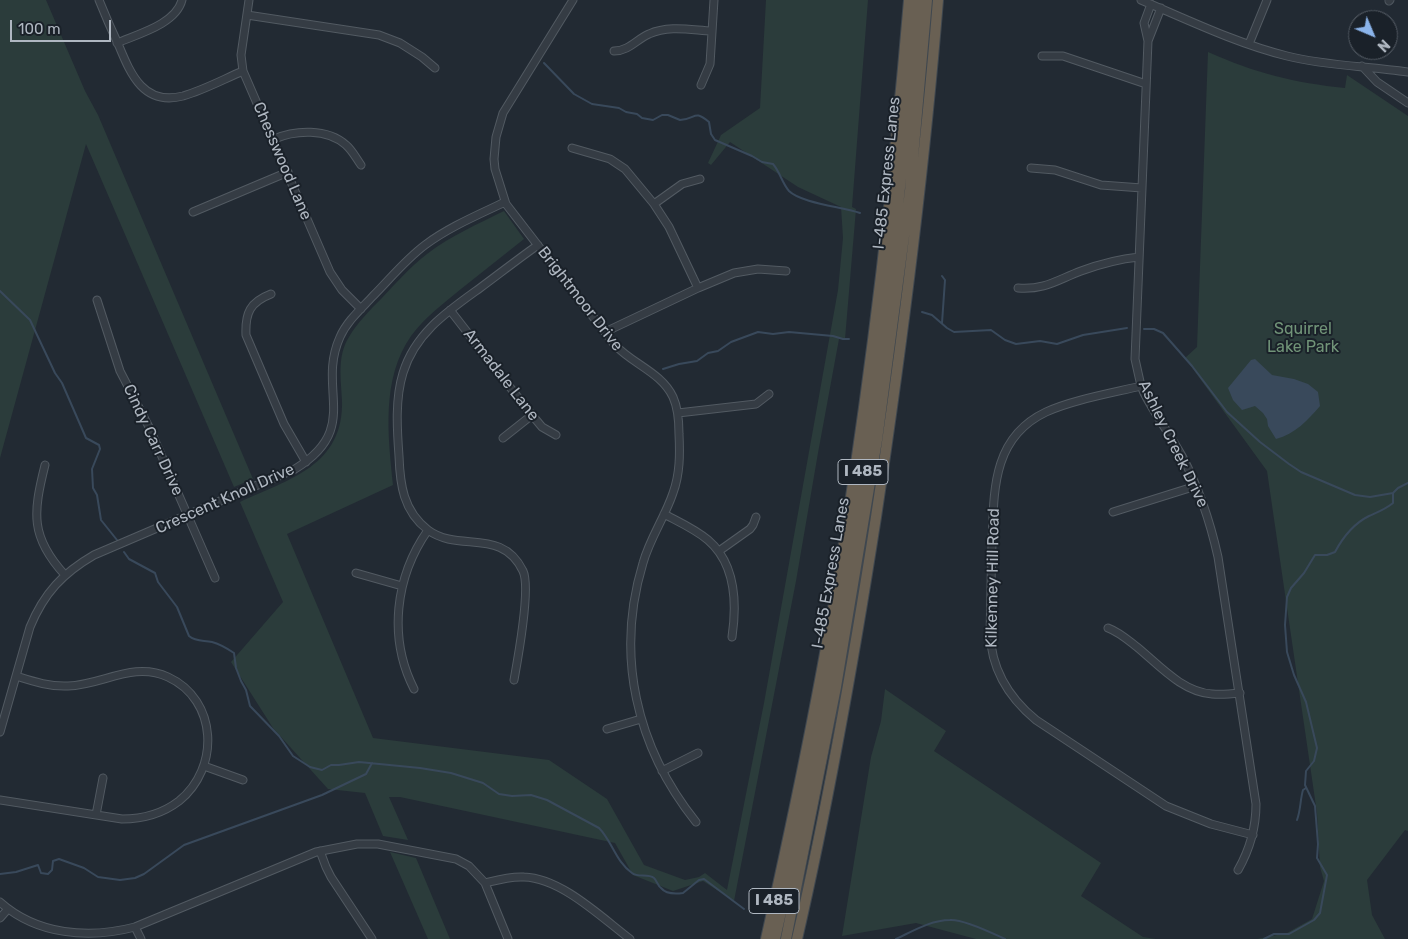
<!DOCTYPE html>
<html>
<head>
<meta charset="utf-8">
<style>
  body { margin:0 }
  #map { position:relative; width:1408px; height:939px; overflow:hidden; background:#222a33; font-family:Rubik,sans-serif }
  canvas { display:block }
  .north { position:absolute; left:1348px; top:10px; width:50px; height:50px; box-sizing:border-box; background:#1a2129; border:1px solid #565d66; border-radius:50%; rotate:135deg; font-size:14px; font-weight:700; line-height:20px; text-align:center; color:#afb7c1 }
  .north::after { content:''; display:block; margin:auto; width:18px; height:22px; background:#8bb4ea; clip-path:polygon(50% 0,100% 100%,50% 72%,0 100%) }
  .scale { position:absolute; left:10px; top:20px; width:101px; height:22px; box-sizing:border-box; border:2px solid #afb7c1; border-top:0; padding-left:6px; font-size:15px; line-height:18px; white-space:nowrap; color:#afb7c1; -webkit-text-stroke:4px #1a2129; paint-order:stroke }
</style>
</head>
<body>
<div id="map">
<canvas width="1408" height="939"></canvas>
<div class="north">N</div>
<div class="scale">100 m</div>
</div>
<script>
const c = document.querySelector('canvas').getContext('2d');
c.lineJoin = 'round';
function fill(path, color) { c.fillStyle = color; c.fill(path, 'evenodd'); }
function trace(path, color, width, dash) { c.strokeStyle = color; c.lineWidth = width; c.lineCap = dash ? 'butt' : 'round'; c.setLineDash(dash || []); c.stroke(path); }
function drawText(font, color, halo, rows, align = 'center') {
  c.font = font + ' Rubik,sans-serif'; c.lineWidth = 4; c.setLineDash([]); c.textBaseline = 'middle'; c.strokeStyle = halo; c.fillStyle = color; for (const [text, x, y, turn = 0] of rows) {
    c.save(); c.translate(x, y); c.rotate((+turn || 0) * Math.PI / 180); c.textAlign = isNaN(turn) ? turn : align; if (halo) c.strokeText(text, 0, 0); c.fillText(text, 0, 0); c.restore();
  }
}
const green = new Path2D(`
  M0 0H46L85 91 98 115 253 479 234 487 86 144 0 458Z
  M766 0H868L852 207 856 209 845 339H839L818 453 796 581 734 901 703 881 673 891 633 875 615 843 400 797H389L408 840 383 836 365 793 328 789 273 728 231 662 283 602 240 502C289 479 344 466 342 400 341 378 337 356 349 337 357 323 370 310 381 299 396 283 410 267 427 254 450 236 478 224 504 211L524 239C503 256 482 272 461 289 443 304 425 317 411 336 381 379 388 436 393 485L287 534 373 738 549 760 607 799 644 865 685 880 699 877 705 873 727 890 764 703 838 290 843 238 841 207 798 187 730 142 711 165 708 163 721 135 760 108Z
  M1208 52C1255 73 1295 83 1345 88L1347 75 1408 116V831L1405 830 1367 880 1372 915 1385 939H1257L1287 933 1312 919 1324 881 1320 867 1317 813 1267 471 1185 358 1197 347Z
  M885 689 946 731 934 751 1101 863 1081 896 1143 937 1156 939H976L916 923 842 936 871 757 881 721Z
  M390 852 416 858 450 939H428Z`);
const water = new Path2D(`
  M1255 359 1272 375 1294 379 1308 384 1318 392 1320 406C1308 420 1295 434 1276 439L1268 426 1267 419 1263 413 1255 406 1242 410 1233 400 1228 388 1251 360Z`);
const stream = new Path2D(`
  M544 63 574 94 592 104 619 108 626 112 637 114 642 118 653 120 662 115H668L680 120C697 119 693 109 709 122L711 134 715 140 752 156 762 162 773 164C780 172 782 183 789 191 801 203 843 207 860 213
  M0 291 30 320 55 373 62 383 86 438 99 445 100 449 92 469 93 488 97 495 101 520 117 540
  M922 312 932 315 947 328 954 332 991 330 1005 340 1016 344 1040 341 1057 344 1083 335 1127 328
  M942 323 945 280 942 276
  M1144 329H1154L1163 333 1192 366 1227 412 1260 442 1289 464 1301 472 1355 495 1370 497 1393 493
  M663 369 679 364 697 361 708 353 718 351 731 342 758 332 773 334 789 332 833 336 843 339H849
  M1393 493 1398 488 1408 483
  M124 552 129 559 155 573 158 582 177 607 189 636C196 642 204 640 212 642 220 644 228 649 234 653L236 668 241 681 246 690 250 706 279 736 293 756 310 767 322 770 331 765H339L359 762 420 768 451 773 483 783 499 794 512 796 531 795 547 800 599 828C612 841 616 862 632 873 638 878 648 873 654 878 657 881 658 886 661 888 666 894 676 894 683 893L699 880 704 879 744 909
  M1297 820C1301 809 1300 800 1303 790L1306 788
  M0 874 16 872 38 865 41 873 48 874 52 870 53 861 59 859 84 868 98 877 120 880 135 878 144 874 184 845 322 795 366 774 372 763
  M896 939C913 931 931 920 950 920 964 919 992 933 1005 939
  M1264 939 1274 934H1289L1314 920 1320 913 1327 875 1317 858 1318 844 1315 806 1305 785 1306 771 1314 761 1317 748 1306 702 1294 675 1287 652 1285 625 1287 597 1291 588 1304 573 1315 555H1327L1335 552C1343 537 1353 524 1369 516 1378 512 1386 509 1393 503V493`);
const minor = new Path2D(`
  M99 0C105 15 112 31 119 46 131 75 144 106 183 96 204 90 224 79 243 71
  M249 0 241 55 243 71 330 272 342 290 361 309
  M573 0 503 113 496 137 494 159 495 169 506 204 614 344C632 364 661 372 673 397 678 408 679 421 679 434 680 454 680 474 673 493 665 517 650 538 643 563 615 655 636 747 696 822
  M1141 0C1188 20 1238 44 1287 56 1326 66 1368 66 1408 72
  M1389 1 1390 0
  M1151 4 1144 23 1148 41 1161 8
  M247 15 379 35 400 43 422 57 435 68
  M1148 41 1135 359 1141 386 1144 393C1155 415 1170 434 1182 456 1199 488 1210 521 1218 557L1256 804C1256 828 1250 849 1238 870
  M117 43C138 34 176 24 182 0
  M1249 44 1267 0
  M614 51C629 51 637 39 649 34 669 25 691 30 712 31
  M1042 56H1063L1146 84
  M1362 66 1377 82 1408 103
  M701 85 710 64 714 0
  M274 139C295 130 327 128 346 145 352 150 356 158 361 165
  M572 148 610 159 625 169 654 204 669 227 698 288
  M1031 168 1055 170 1101 185 1142 188
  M654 204 682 184 700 179
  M193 212 288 172
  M1018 288C1045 290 1057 280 1081 271 1100 264 1119 259 1139 257
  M271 294C250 302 245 313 246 335L284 424 306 462
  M97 300 120 371 149 427 215 578
  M450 310 527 409 542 427 556 435
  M605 332 698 288 734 273 758 269 786 271
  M1141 386C1112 393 1072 400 1046 412 991 438 994 493 992 544 991 574 991 603 990 632 991 669 1008 697 1036 720L1166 806 1211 824 1253 835
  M678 413 756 404 769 394
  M503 438 532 415
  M45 465C33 513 30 537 65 575
  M1113 512 1196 486
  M664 514C679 522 695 529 708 540 736 564 737 603 732 637
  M719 551 750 529 753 525 756 517
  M356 573 402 586
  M1108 628C1119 632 1128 640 1137 647 1159 665 1182 692 1212 694 1221 695 1231 694 1240 693
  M514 680C518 658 531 588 523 571 502 527 459 553 428 530 403 511 400 484 399 456 397 429 395 399 403 373 415 333 448 311 480 288 499 274 518 259 538 245
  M414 689C388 638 395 577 428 530
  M607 729 641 719
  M0 732 30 627C44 593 63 573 94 555L295 469C362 428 316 390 340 337 347 321 361 309 373 296 390 279 405 260 425 245 449 227 478 215 505 202
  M204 766 243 780
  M662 771 698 753
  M0 800 122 819C142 819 162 814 179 801 220 768 218 700 168 677 133 661 103 685 68 686 50 687 32 681 16 676
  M96 815 103 778
  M320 851 326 867 331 877 372 939
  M485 883C497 880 511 876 524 877 561 878 601 917 630 939
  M0 902C37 935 89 939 135 927L316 852 357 844H378L456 859 469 866 485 883 508 939
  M0 918 8 909
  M135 927 141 939`);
const highway = new Path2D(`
  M766 939C796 806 824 671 845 536 873 358 894 179 909 0
  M775 939C845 630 892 316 918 0
  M786 939 836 687 877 440 910 191 927 0
  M797 939C829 800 854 658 876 517 902 345 924 173 938 0`);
const shields = [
  [863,472,50],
  [774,901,50]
];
const shieldNames = [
  ["I 485",863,472],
  ["I 485",774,901]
];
const streetNames = [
  ["Chesswood Lane",282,161,67],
  ["I-485 Express Lanes",887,173,-84],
  ["Brightmoor Drive",580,299,52],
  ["Armadale Lane",501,375,52],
  ["Cindy Carr Drive",153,440,65],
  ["Ashley Creek Drive",1173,444,64],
  ["Crescent Knoll Drive",225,499,-24],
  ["I-485 Express Lanes",831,573,-80],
  ["Kilkenney Hill Road",993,578,-89]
];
const parkNames = [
  ["Squirrel",1303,329],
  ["Lake Park",1303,347]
];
fill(green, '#2b3c3b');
fill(water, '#39495b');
trace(stream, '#39495b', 2);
trace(minor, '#525a62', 9);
trace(highway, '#3f474f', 12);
trace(minor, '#353c44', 7);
trace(highway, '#696053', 10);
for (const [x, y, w] of shields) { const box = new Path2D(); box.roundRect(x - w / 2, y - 12.5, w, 25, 4); c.fillStyle = '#1a2129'; c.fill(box); trace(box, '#afb7c1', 1); }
drawText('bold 15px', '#afb7c1', null, shieldNames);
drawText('16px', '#afb7c1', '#1a2129', streetNames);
drawText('16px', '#719478', '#1a2129', parkNames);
</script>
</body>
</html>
